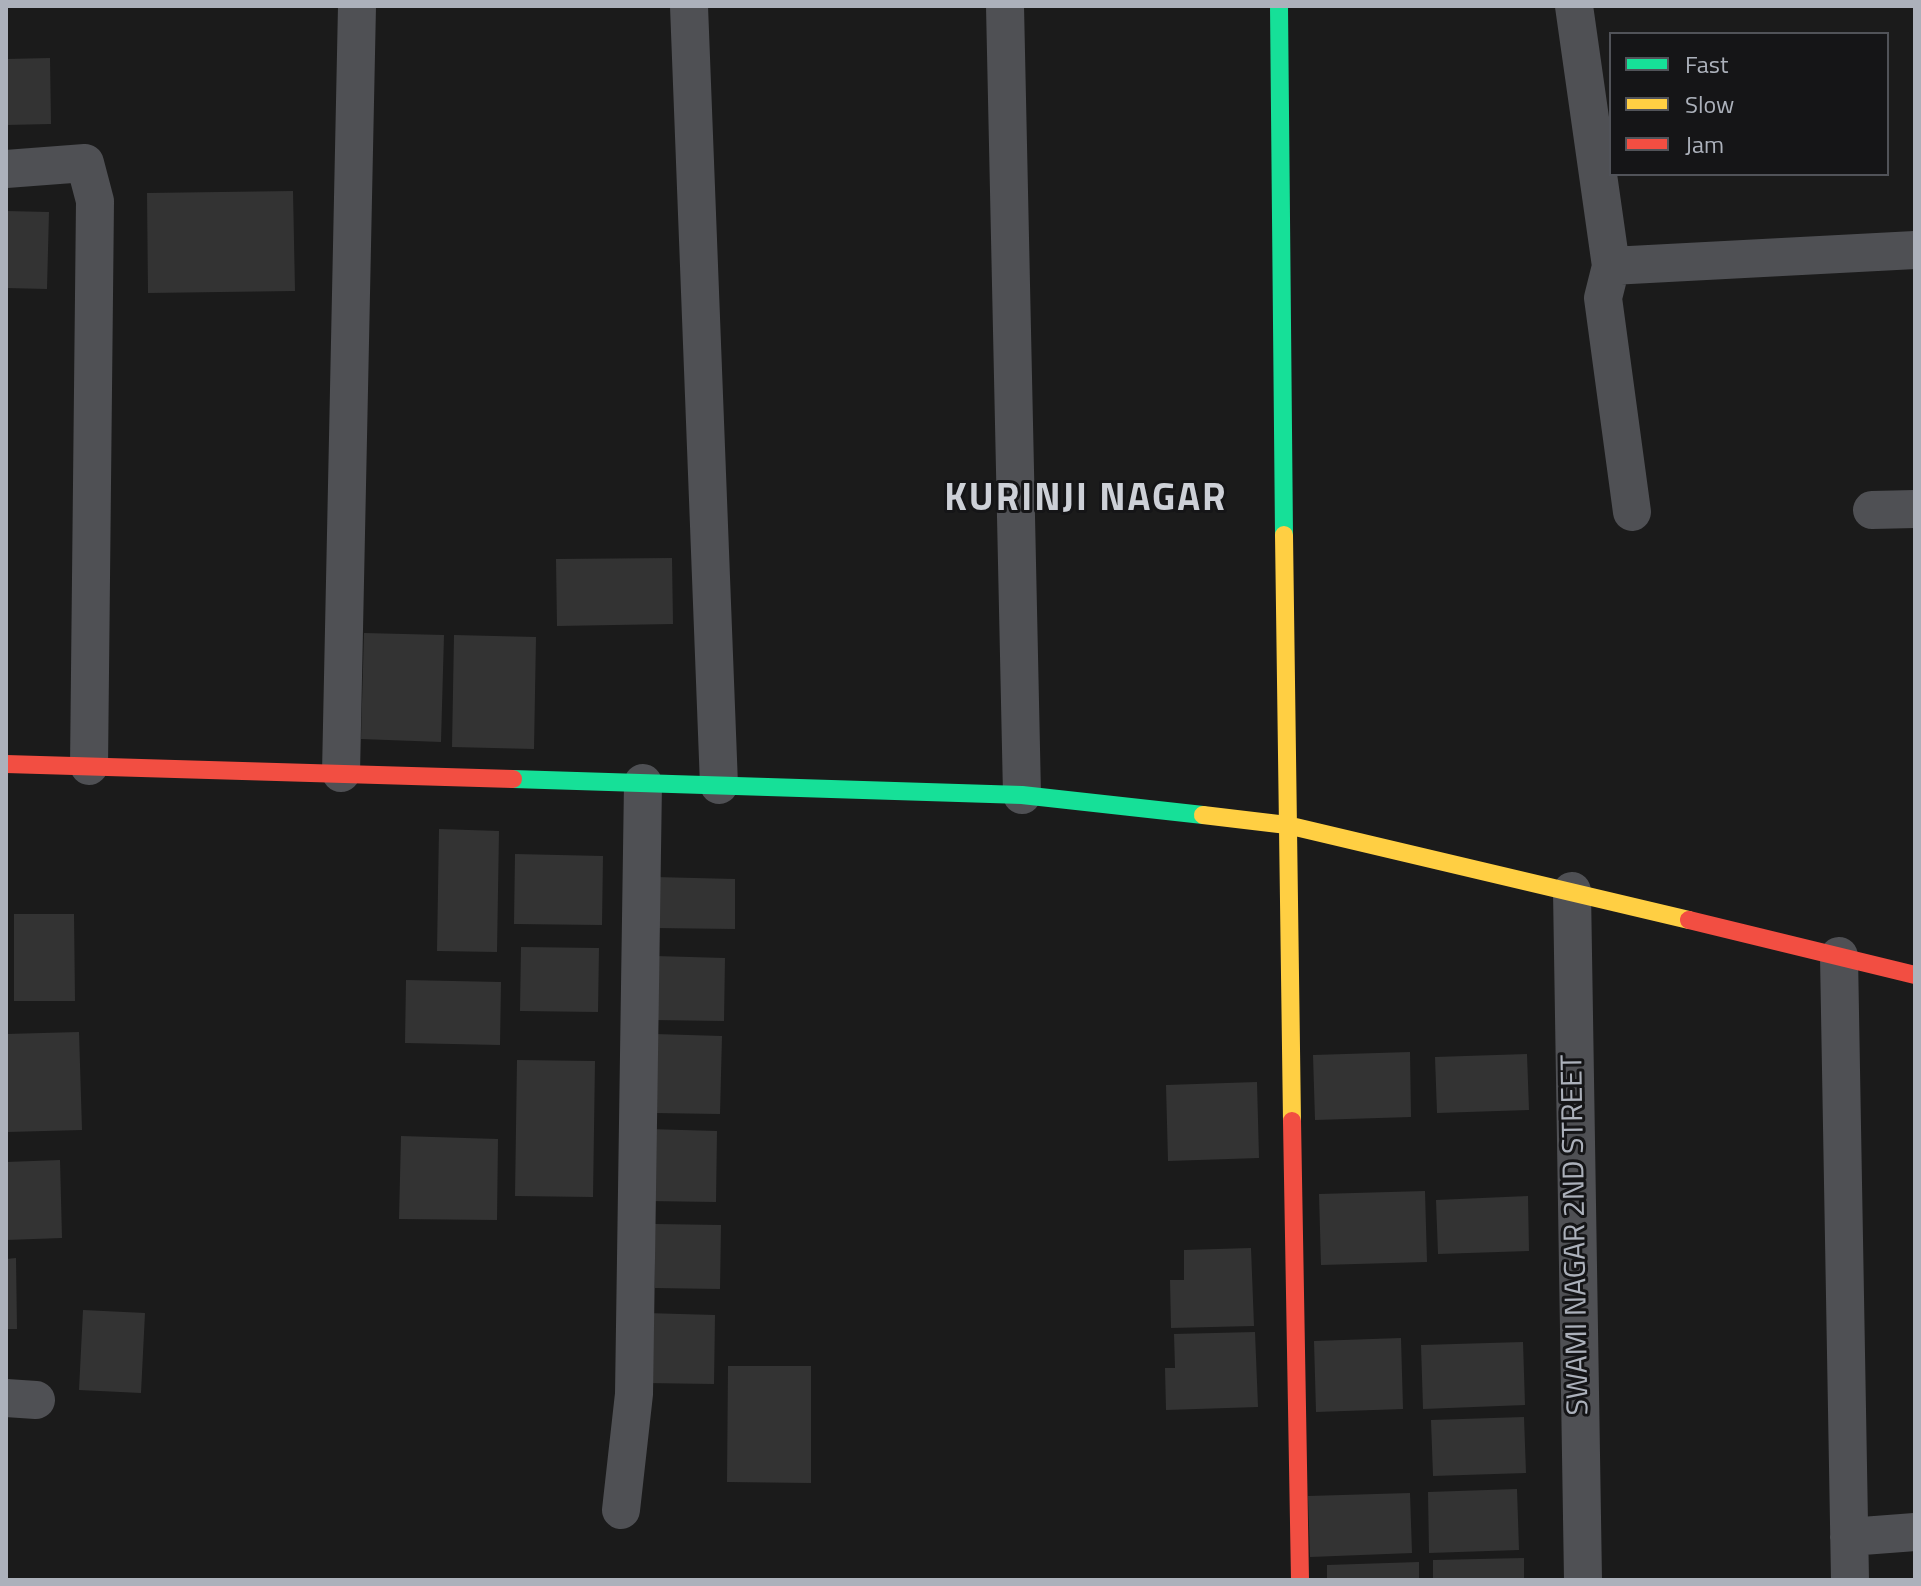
<!DOCTYPE html>
<html>
<head>
<meta charset="utf-8">
<style>
  body { margin:0 }
  #map { position:relative; width:1921px; height:1586px; overflow:hidden; background:#1b1b1b; font-family:"Titillium Web",sans-serif }
  canvas { display:block }
  .frame { position:absolute; inset:0; border:8px solid #acb1bb; pointer-events:none }
  .legend { position:absolute; left:1609px; top:32px; width:280px; height:144px; box-sizing:border-box; background:#151517; border:2px solid #515359; margin:0; padding:10px 14px; list-style:none; font-size:24px; color:#acb1bb }
  .legend li { display:flex; align-items:center; gap:16px; height:40px }
  .legend b { width:40px; border:2px solid #515359 }
</style>
</head>
<body>
<div id="map">
<canvas width="1921" height="1586"></canvas>
<div class="frame"></div>
<ul class="legend">
<li><b style="height:10px;background:#16e098"></b>Fast</li>
<li><b style="height:10px;background:#ffcf43"></b>Slow</li>
<li><b style="height:10px;background:#f24e42"></b>Jam</li>
</ul>
</div>
<script>
const c = document.querySelector('canvas').getContext('2d');
c.lineJoin = 'round';
function fill(path, color) { c.fillStyle = color; c.fill(path, 'evenodd'); }
function trace(path, color, width, dash) { c.strokeStyle = color; c.lineWidth = width; c.lineCap = dash ? 'butt' : 'round'; c.setLineDash(dash || []); c.stroke(path); }
function drawText(font, color, halo, rows, align = 'center') {
  c.font = font + ' "Titillium Web",sans-serif'; c.lineWidth = 6; c.setLineDash([]); c.textBaseline = 'middle'; c.strokeStyle = halo; c.fillStyle = color; for (const [text, x, y, turn = 0] of rows) {
    c.save(); c.translate(x, y); c.rotate((+turn || 0) * Math.PI / 180); c.textAlign = isNaN(turn) ? turn : align; if (halo) c.strokeText(text, 0, 0); c.fillText(text, 0, 0); c.restore();
  }
}
const building = new Path2D(`
  M50 58 51 124 6 125V59Z
  M293 191 295 291 148 293 147 193Z
  M6 211 49 212 47 289 6 288Z
  M672 558 673 624 557 626 556 559Z
  M364 633 444 635 441 742 361 739Z
  M454 635 536 637 534 749 452 747Z
  M439 829 499 831 497 952 437 951Z
  M515 854 603 856 602 925 514 924Z
  M655 877 735 879V929L655 928Z
  M14 914H74L75 1001H14Z
  M521 947 599 948 598 1012 520 1011Z
  M655 956 725 958 724 1021 653 1020Z
  M406 980 501 982 500 1045 405 1043Z
  M79 1032 82 1130 8 1132 6 1034Z
  M655 1034 722 1036 720 1114 654 1113Z
  M1410 1052 1411 1117 1315 1120 1313 1055Z
  M1527 1054 1529 1110 1437 1113 1435 1057Z
  M517 1060 595 1061 593 1197 515 1196Z
  M1257 1082 1259 1158 1168 1161 1166 1085Z
  M648 1129 717 1131 716 1202 647 1201Z
  M401 1136 498 1139 497 1220 399 1219Z
  M60 1160 62 1238 6 1240V1162Z
  M1425 1191 1427 1262 1321 1265 1319 1194Z
  M1528 1196 1529 1251 1438 1254 1436 1200Z
  M655 1224 721 1225 720 1289 655 1288Z
  M1251 1248 1254 1326 1171 1328 1170 1280H1184V1250Z
  M16 1258 17 1329H6V1259Z
  M83 1310 145 1313 141 1393 79 1390Z
  M646 1313 715 1315 714 1384 645 1383Z
  M1255 1332 1258 1407 1166 1410 1165 1368H1175L1174 1334Z
  M1401 1338 1403 1409 1316 1412 1314 1341Z
  M1523 1342 1525 1405 1423 1409 1421 1345Z
  M728 1366H811V1483L727 1482Z
  M1524 1417 1526 1473 1433 1476 1431 1420Z
  M1517 1489 1519 1550 1429 1553 1428 1492Z
  M1410 1493 1412 1553 1310 1557 1308 1496Z
  M1524 1558V1580H1433V1560Z
  M1419 1562V1580H1327V1565Z`);
const street = new Path2D(`
  M689 6 719 785
  M1005 6 1022 795
  M1574 6 1611 266 1603 298 1632 512
  M6 169 85 163 95 201 89 766
  M1611 266 1915 250
  M1872 510 1915 509
  M341 773 357 6
  M1572 891 1583 1580
  M1839 956 1850 1580
  M6 1398 36 1400
  M621 1510 634 1394 643 783
  M1849 1537 1915 1532`);
const fast = new Path2D(`
  M1279 6 1284 535
  M513 779 1022 795 1203 815`);
const slow = new Path2D(`
  M1284 535 1292 1121
  M1203 815 1287 825 1689 920`);
const jam = new Path2D(`
  M6 764 513 779
  M1689 920 1915 975
  M1292 1121 1300 1580`);
const streetNames = [
  ["SWAMI NAGAR 2ND STREET",1577,1235,-91]
];
const districtNames = [
  ["KURINJI NAGAR",1086,501]
];
fill(building, '#333');
trace(street, '#4f5054', 38);
trace(fast, '#16e098', 18);
trace(slow, '#ffcf43', 18);
trace(jam, '#f24e42', 18);
drawText('30px', '#acb1bb', '#151517', streetNames);
c.letterSpacing = '2px';
drawText('bold 38px', '#cdd0d7', '#151517', districtNames);
c.letterSpacing = '0px';
</script>
</body>
</html>
